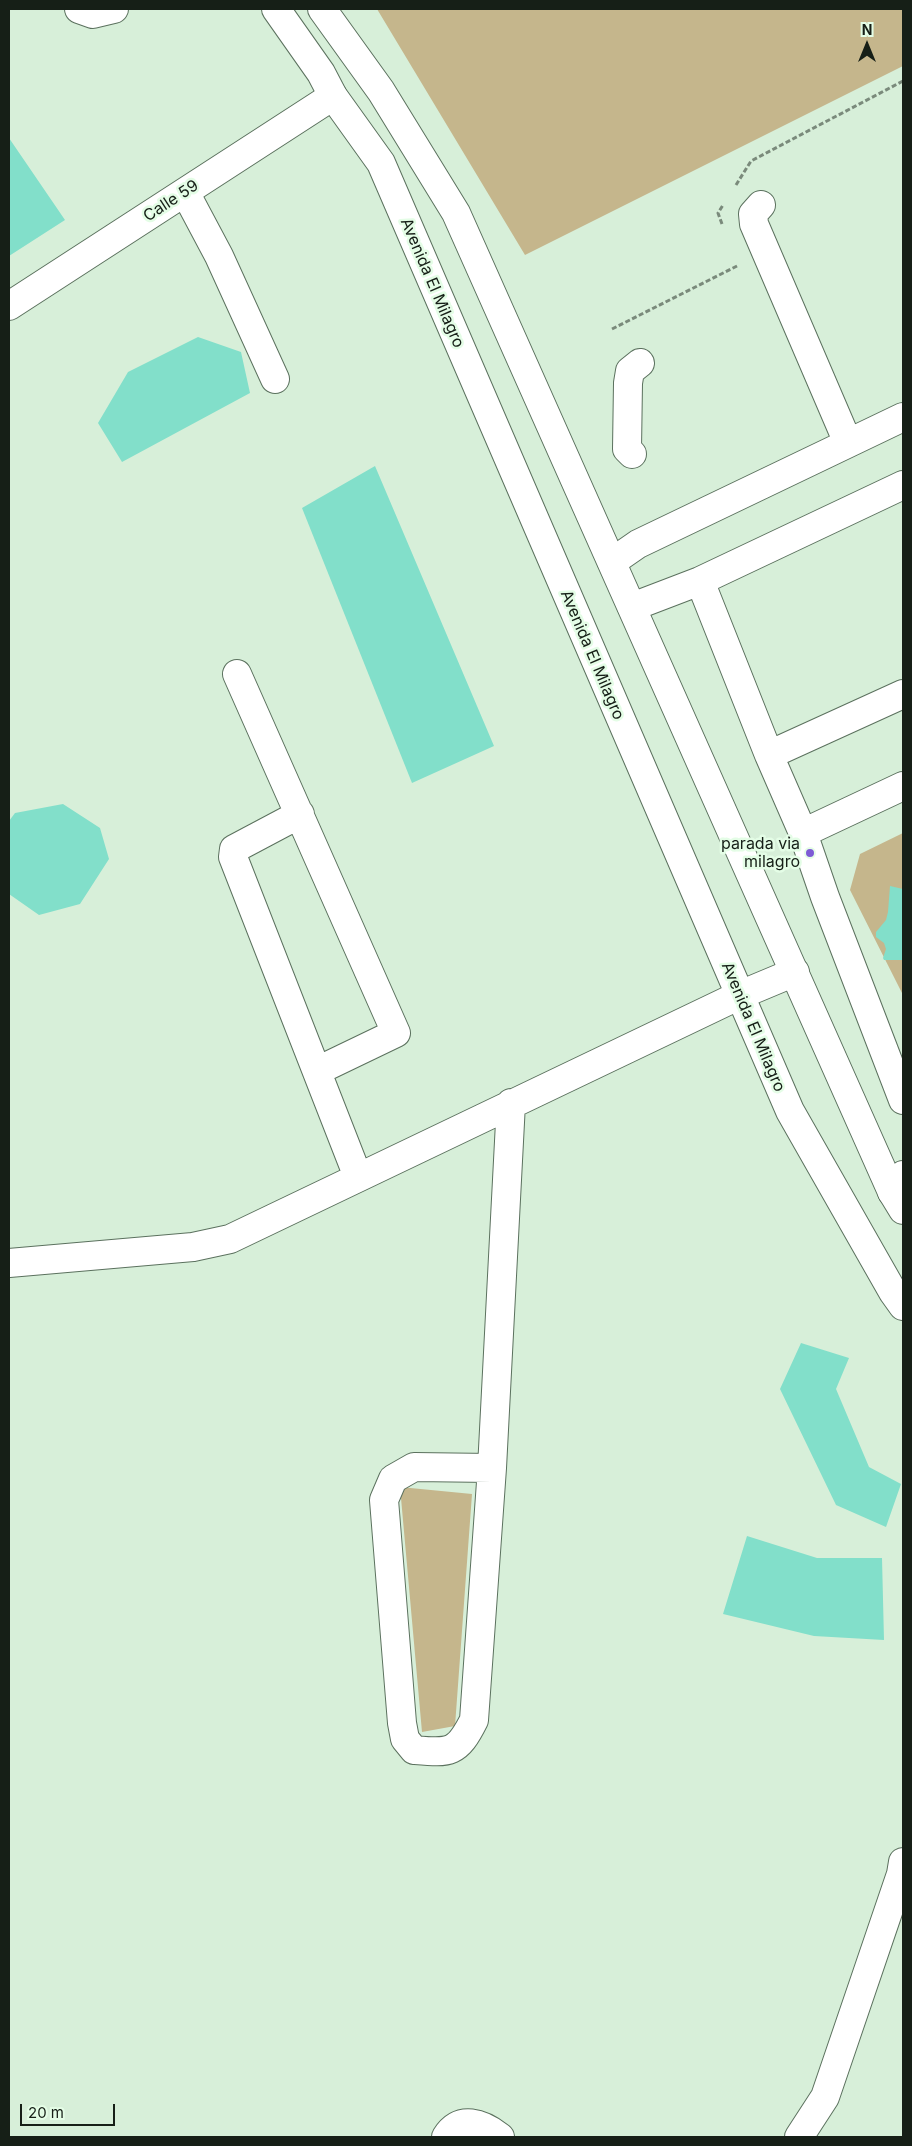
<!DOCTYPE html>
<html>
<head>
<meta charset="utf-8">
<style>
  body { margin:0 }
  #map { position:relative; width:912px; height:2146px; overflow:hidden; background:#d7efd9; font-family:Inter,sans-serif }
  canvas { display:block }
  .frame { position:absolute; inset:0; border:10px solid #161f17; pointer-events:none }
  .north { position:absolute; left:842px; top:20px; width:50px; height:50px; -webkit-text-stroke:4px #e4fde6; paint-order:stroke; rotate:0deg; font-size:14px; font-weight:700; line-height:20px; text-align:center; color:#161f17 }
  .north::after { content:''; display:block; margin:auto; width:18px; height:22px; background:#161f17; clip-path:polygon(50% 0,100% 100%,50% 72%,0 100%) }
  .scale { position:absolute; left:20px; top:2104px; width:95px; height:22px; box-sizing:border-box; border:2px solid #161f17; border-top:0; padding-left:6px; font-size:15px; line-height:18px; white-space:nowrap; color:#161f17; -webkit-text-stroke:4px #e4fde6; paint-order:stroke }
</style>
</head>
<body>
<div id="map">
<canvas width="912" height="2146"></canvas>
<div class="frame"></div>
<div class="north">N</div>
<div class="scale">20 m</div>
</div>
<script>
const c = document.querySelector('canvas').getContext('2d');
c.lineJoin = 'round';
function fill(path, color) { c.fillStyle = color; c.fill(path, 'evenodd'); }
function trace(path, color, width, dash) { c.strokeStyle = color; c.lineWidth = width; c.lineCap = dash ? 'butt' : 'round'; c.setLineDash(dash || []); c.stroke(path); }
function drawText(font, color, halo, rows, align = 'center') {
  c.font = font + ' Inter,sans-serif'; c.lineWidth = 5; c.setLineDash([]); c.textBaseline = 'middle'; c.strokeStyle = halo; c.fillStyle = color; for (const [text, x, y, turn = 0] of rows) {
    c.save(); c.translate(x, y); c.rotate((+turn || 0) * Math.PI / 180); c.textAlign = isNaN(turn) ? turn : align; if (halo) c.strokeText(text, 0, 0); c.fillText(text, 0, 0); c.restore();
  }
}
const green = new Path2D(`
  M377 9H903V66L525 255Z
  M903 833V995L850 890 860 854Z
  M400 1487 472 1494 455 1726 422 1732Z`);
const building = new Path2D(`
  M9 138 65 220 9 256Z
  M198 337 241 352 250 393 122 462 98 423 128 372Z
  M375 466 494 746 412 783 302 508Z
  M63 804 100 828 109 859 80 904 39 915 9 894V821L15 813Z
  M890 886 903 889V960H884L883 958 886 949 884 943 876 937V932L886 920 888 912Z
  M801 1343 849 1358 836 1389 869 1467 901 1484 886 1527 836 1505 780 1389Z
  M747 1536 817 1558H882L884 1640 814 1636 723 1614Z`);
const path = new Path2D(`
  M736 185 751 161 903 81
  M722 224 718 213 723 205
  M612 329 739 265`);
const minor = new Path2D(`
  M79 9 93 14 114 9
  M185 192 219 256 275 379
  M761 205 753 214 754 224 848 443
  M9 306 333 96
  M632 454 627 449 628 383 630 371 640 363
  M612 562 638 544 903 417
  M700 581 769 755
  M632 607 700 581 903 485
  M237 674 396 1033 317 1071
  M903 786 803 833 825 897 903 1100
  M300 814 234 849 233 857 358 1177
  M803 833 769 755 903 694
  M892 1192 903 1175
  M9 1263 193 1247 230 1239 740 995 795 972
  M492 1468 414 1467 393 1479 384 1500 402 1723 405 1739 414 1750C450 1753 457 1754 474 1720L492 1468 511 1103
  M446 2137C460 2115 482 2123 500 2137
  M799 2137 825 2097 901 1874 903 1862`);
const major = new Path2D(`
  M276 9 321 73 333 96 381 163 790 1111 893 1292 903 1306
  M322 9 381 91 456 213 892 1192 903 1210`);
const markers = [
  [810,853,5,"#7e5bd5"]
];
const streetNames = [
  ["Calle 59",171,201,-33],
  ["Avenida El Milagro",432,283,67],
  ["Avenida El Milagro",592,655,67],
  ["Avenida El Milagro",753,1027,67]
];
const poiNames = [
  ["parada via",800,844],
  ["milagro",800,862]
];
fill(green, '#c5b68c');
fill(building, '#82dfca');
trace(minor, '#5b715e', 30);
trace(major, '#5b715e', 30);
trace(path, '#7a8a7b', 3, [5, 2.5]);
trace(minor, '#fff', 28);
trace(major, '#fff', 28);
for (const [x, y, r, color] of markers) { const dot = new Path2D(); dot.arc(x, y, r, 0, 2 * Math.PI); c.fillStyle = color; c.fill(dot); trace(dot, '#e4fde6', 2); }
drawText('16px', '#161f17', '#e4fde6', streetNames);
drawText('16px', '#161f17', '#e4fde6', poiNames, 'right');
</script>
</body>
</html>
